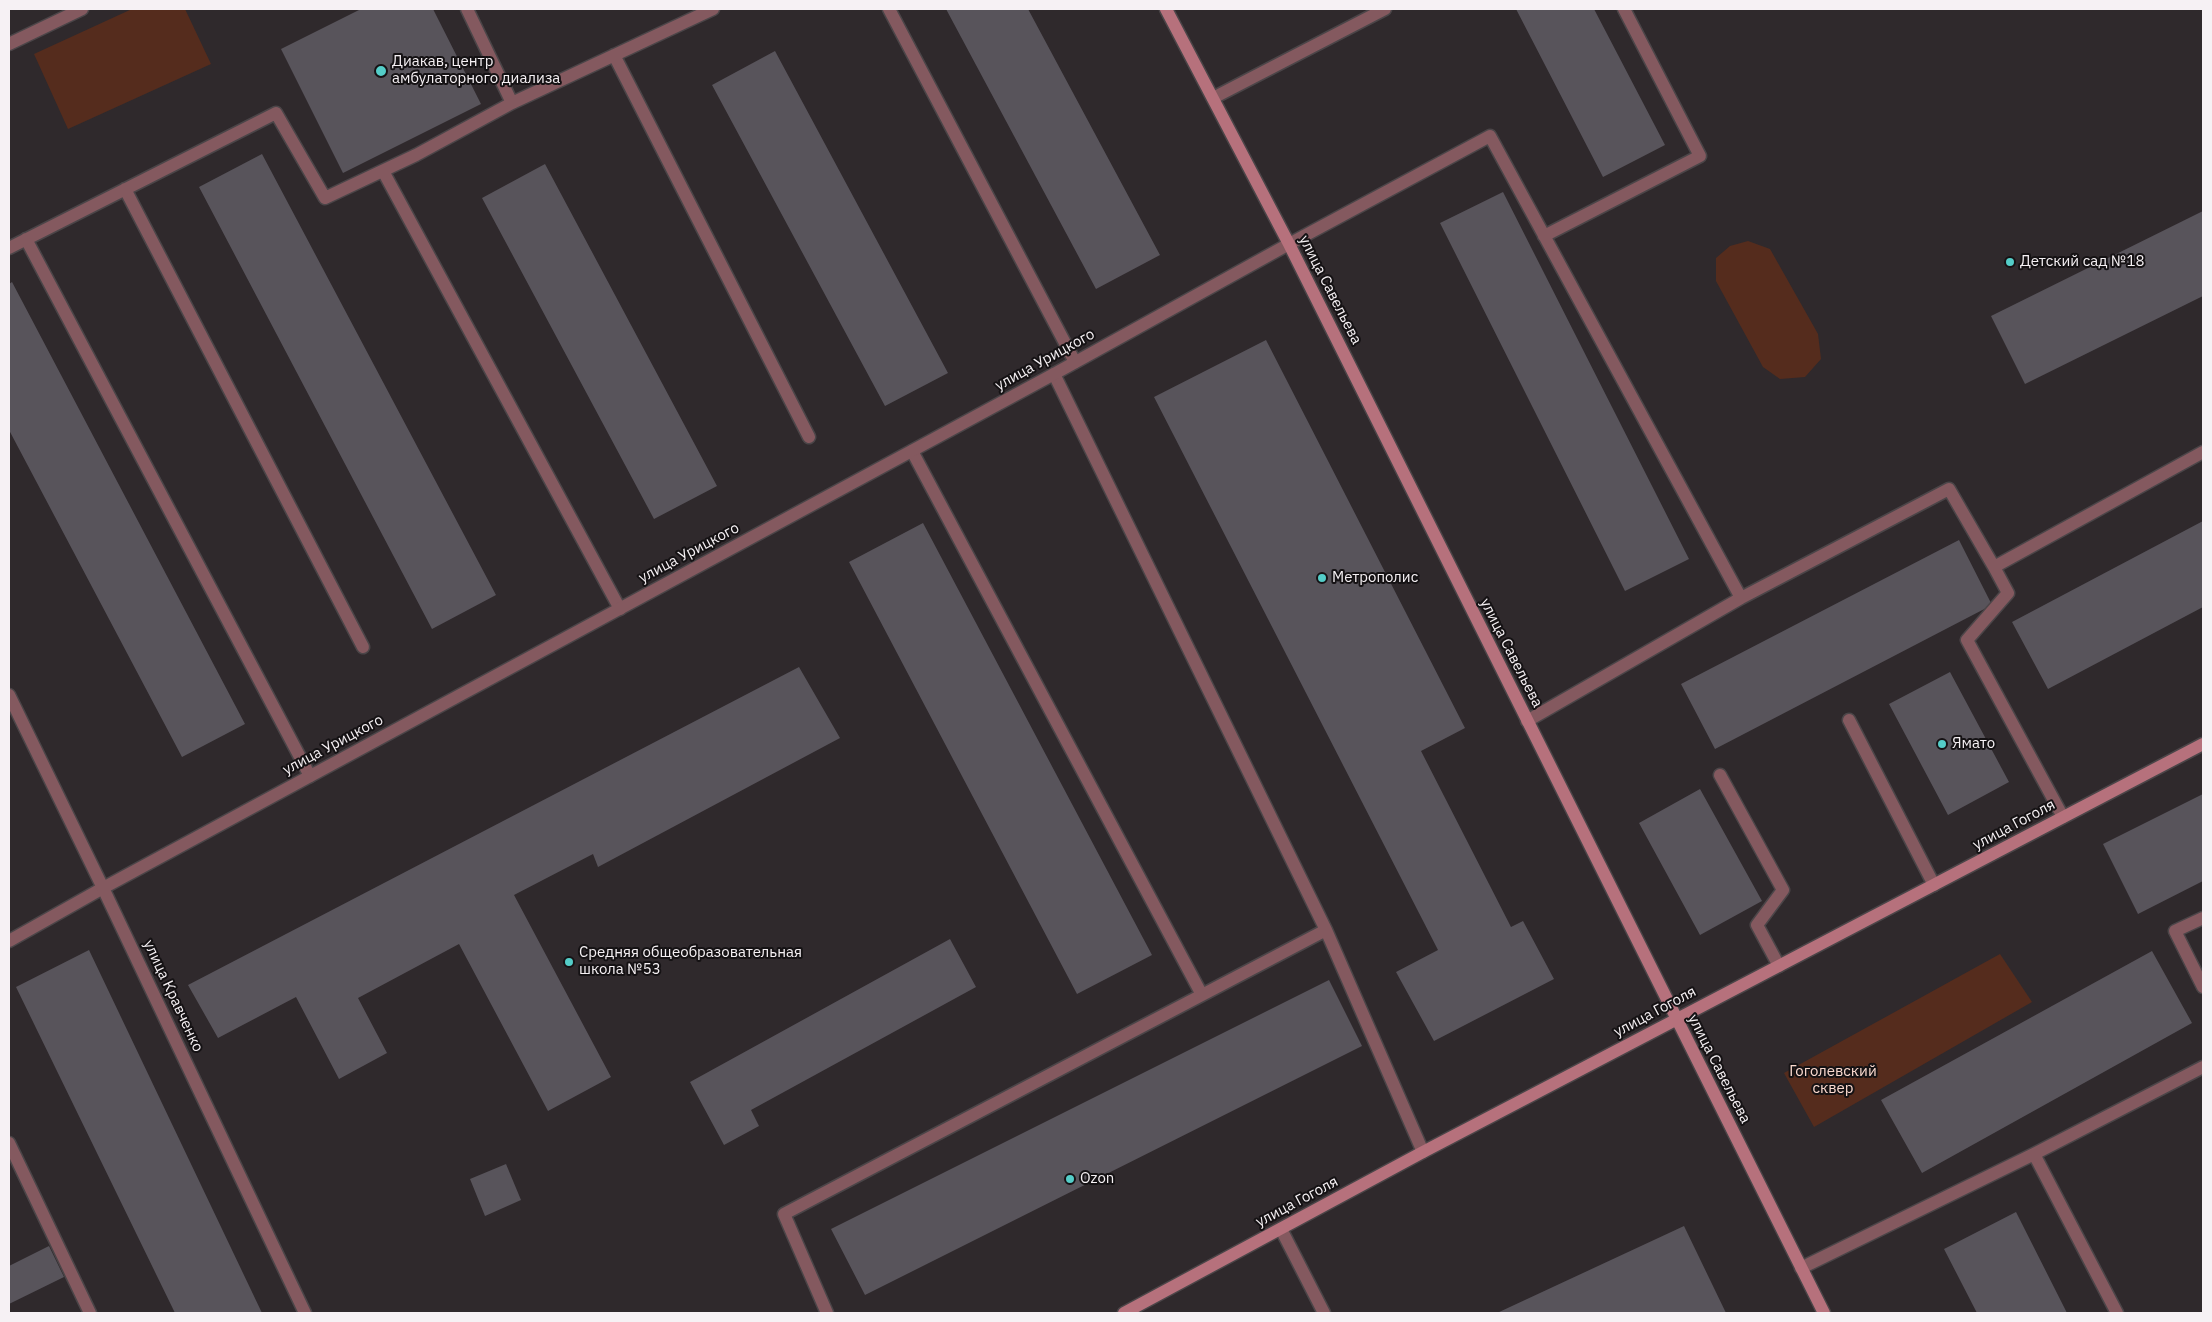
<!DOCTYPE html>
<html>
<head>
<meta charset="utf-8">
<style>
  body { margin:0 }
  #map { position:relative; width:2212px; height:1322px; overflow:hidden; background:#2f292c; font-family:"IBM Plex Sans",sans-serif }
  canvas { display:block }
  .frame { position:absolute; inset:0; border:10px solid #f6f1f4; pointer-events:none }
</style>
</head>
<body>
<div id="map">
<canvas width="2212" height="1322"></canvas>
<div class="frame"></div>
</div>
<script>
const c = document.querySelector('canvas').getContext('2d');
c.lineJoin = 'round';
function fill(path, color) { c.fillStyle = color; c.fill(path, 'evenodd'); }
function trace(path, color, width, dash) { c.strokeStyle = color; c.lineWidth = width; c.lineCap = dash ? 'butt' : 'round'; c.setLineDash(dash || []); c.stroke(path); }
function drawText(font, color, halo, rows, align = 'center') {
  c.font = font + ' "IBM Plex Sans",sans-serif'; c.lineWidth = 4; c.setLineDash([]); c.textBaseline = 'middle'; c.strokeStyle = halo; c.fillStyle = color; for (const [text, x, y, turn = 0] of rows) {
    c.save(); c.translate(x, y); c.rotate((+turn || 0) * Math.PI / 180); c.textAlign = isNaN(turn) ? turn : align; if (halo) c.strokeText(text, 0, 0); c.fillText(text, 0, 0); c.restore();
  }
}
const green = new Path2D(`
  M132 9H185L211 64 68 129 34 54Z
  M1748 241 1770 249 1818 334 1821 359 1805 377 1780 379 1763 367 1716 281V258L1730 246Z
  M2000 954 2032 1002 1814 1127 1784 1073Z`);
const building = new Path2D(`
  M361 9H433L481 104 343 173 281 49Z
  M946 9H1028L1160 255 1096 289Z
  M1516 9H1594L1665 145 1603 177Z
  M775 51 948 373 885 406 712 85Z
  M262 154 496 595 432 629 199 187Z
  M545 164 717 486 654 519 482 198Z
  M1503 192 1689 559 1625 591 1440 223Z
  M2203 211V296L2025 384 1991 316Z
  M12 282 245 724 182 757 9 430V284Z
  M1266 340 1465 728 1421 751 1511 927 1523 921 1554 979 1434 1041 1396 972 1438 950 1154 397Z
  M2203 521V607L2048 689 2012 622Z
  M923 523 1152 955 1077 994 849 562Z
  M1959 540 1992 605 1715 749 1681 684Z
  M799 667 840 738 598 867 593 854 514 895 611 1077 548 1111 459 944 358 998 387 1053 339 1079 296 997 218 1038 188 985Z
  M1950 672 2009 782 1948 815 1889 704Z
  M1700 789 1762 901 1700 935 1639 823Z
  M2203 794V881L2138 914 2103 844Z
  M950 939 976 987 751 1110 759 1126 724 1145 690 1082Z
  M89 950 262 1313H175L16 987Z
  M2152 951 2192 1023 1922 1173 1881 1100Z
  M1329 980 1362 1046 865 1295 831 1229Z
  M506 1164 521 1200 485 1216 470 1179Z
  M2016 1212 2067 1313H1977L1944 1249Z
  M1684 1226 1726 1313H1497Z
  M49 1246 64 1277 9 1304V1266Z`);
const lane = new Path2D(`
  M467 9 512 103
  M889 9 1075 362
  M9 44 82 9
  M614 55 809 437
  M1213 98 1385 9
  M383 171 620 609
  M125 189 363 647
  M1544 236 1700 156 1624 9
  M26 239 310 776
  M1289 244 1490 136 1741 598 1527 721
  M9 248 276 113 325 198 416 155 512 103 713 9
  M1054 374 1326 930 1423 1152
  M912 451 1202 995
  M1994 567 2008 593 1967 640 2063 817
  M1741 598 1949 489 1994 567 2203 452
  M1849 720 1934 885
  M1720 775 1783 890 1757 925 1779 966
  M2203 918 2175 931 2203 987
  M9 941 103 888
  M9 1143 90 1313
  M2034 1154 2117 1313
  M1281 1229 1324 1313
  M1801 1268 2034 1154 2203 1067
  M827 1313 784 1214 1326 930`);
const street = new Path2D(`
  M9 695 103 888 305 1313
  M103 888 1054 374 1289 244`);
const secondary = new Path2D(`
  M1166 9 1289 244 1824 1313
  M1124 1313 1423 1152 2203 744`);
const markers = [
  [381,71,6,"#54cdc8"],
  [2010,262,5,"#54cdc8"],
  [1322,578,5,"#54cdc8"],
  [1942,744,5,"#54cdc8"],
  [569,962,5,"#54cdc8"],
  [1070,1179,5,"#54cdc8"]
];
const poiNames = [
  ["Диакав, центр",392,62],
  ["амбулаторного диализа",392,79],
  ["Детский сад №18",2020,262],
  ["Метрополис",1332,578],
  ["Ямато",1952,744],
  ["Средняя общеобразовательная",579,953],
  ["школа №53",579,970],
  ["Ozon",1080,1179]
];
const streetNames = [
  ["улица Савельева",1330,290,63],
  ["улица Урицкого",1045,360,-29],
  ["улица Урицкого",689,553,-28],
  ["улица Савельева",1511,653,63],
  ["улица Урицкого",333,745,-28],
  ["улица Гоголя",2014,825,-28],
  ["улица Кравченко",173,996,65],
  ["улица Гоголя",1655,1012,-28],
  ["улица Савельева",1719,1069,63],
  ["улица Гоголя",1297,1202,-28]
];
const parkNames = [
  ["Гоголевский",1833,1072],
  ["сквер",1833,1089]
];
fill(green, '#552c1d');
fill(building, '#58545b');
trace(lane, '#4b4548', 15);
trace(street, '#4b4548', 15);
trace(secondary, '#4b4548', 15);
trace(lane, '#84595f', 12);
trace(street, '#84595f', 12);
trace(secondary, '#b6717c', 12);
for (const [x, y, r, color] of markers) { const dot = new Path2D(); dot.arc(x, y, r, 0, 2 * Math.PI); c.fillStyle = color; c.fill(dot); trace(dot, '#151214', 2); }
drawText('15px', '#f6f1f4', '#151214', poiNames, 'left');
drawText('15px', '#f6f1f4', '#151214', streetNames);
drawText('15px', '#fad9ce', '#151214', parkNames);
</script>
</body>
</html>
